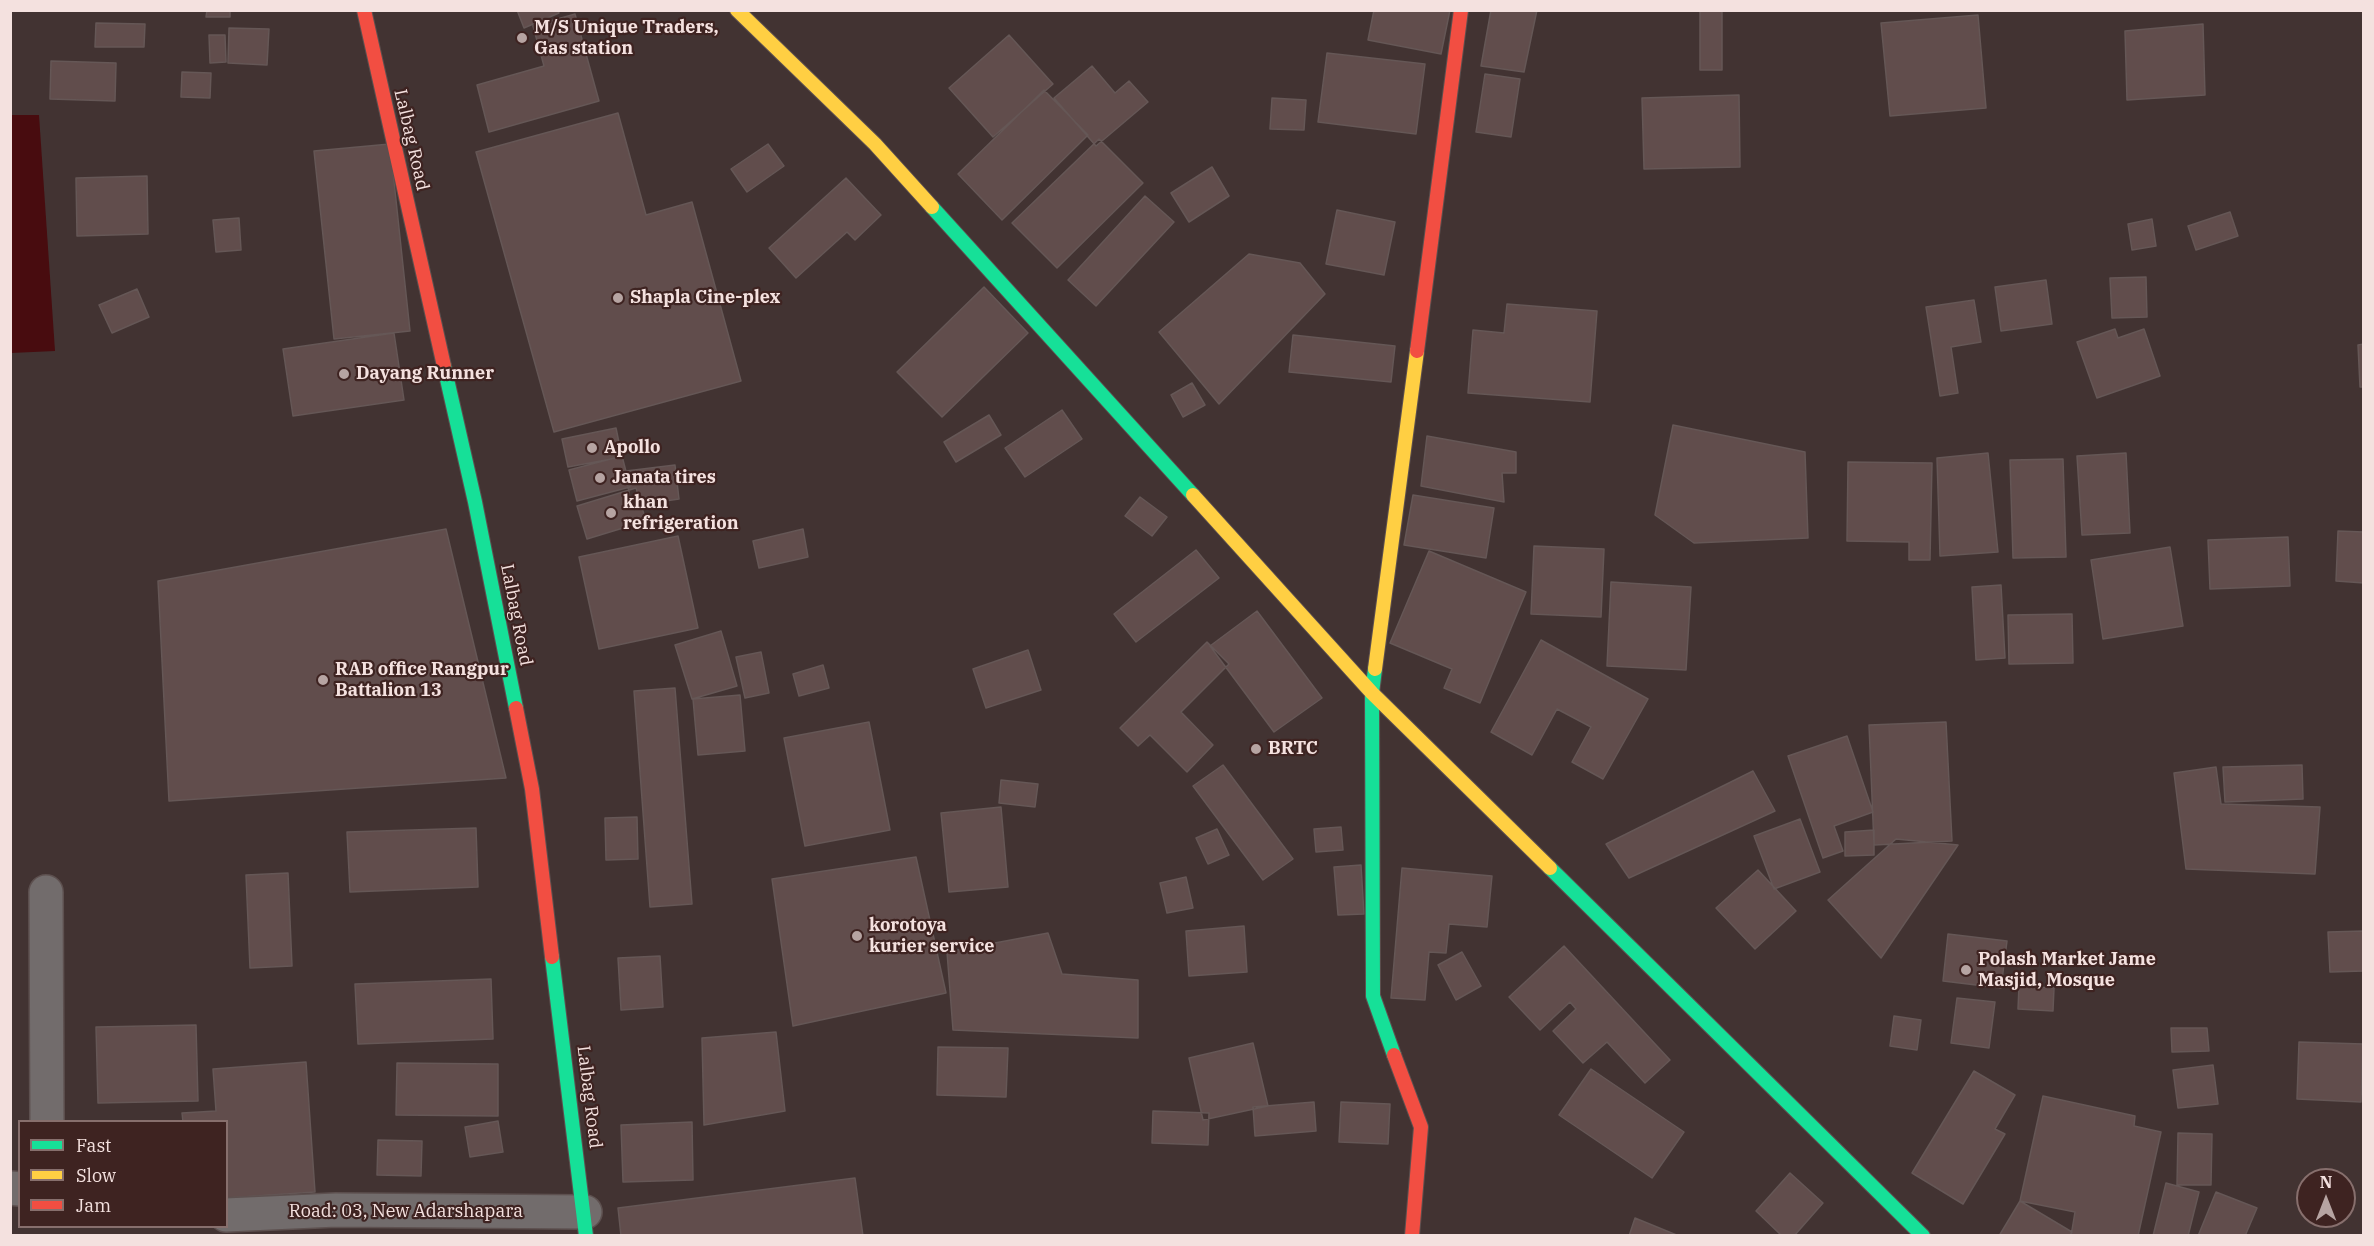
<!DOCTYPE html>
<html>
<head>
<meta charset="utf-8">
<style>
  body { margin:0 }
  #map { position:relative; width:2374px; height:1246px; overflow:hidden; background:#423332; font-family:"IBM Plex Serif",serif }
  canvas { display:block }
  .frame { position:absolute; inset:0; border:12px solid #f4e1df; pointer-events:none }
  .legend { position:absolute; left:18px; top:1120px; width:210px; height:108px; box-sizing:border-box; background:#3e2321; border:2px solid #876f6d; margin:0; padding:8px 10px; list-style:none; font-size:18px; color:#f4e1df }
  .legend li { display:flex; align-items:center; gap:12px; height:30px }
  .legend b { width:30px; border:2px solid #876f6d }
  .north { position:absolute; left:2296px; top:1168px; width:60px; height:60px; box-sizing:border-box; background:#3e2321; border:2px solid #876f6d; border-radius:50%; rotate:0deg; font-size:16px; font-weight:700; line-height:24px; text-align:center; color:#f4e1df }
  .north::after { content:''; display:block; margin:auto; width:21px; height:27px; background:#b6a4a2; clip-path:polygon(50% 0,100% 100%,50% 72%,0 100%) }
</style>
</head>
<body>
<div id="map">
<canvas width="2374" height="1246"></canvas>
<div class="frame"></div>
<ul class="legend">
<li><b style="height:8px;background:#16e098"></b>Fast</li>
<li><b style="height:8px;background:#ffcf43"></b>Slow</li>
<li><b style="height:8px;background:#f24e42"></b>Jam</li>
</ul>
<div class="north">N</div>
</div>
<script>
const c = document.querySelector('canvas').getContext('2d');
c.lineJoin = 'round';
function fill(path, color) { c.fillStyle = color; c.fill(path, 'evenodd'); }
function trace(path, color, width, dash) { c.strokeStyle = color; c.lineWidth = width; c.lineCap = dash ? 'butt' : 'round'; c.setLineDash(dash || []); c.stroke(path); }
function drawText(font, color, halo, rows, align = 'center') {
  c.font = font + ' "IBM Plex Serif",serif'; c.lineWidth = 4.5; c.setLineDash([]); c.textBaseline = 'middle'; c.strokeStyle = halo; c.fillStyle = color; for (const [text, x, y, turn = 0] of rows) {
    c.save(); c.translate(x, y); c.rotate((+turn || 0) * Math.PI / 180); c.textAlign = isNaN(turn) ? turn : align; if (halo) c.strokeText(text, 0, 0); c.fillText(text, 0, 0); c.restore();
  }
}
const water = new Path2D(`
  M11 115H39L55 351 11 353Z`);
const building = new Path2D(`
  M207 10H230V17H206Z
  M517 10H558L559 13 524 28Z
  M1374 10H1450L1441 54 1368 40Z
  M1491 10H1537L1524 72 1481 66Z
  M1700 10H1722V70H1700Z
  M575 14 599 101 489 132 477 85 544 66 533 26Z
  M1978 15 1986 108 1890 116 1881 23Z
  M96 23 145 24 144 47H95Z
  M2203 24 2205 95 2127 100 2125 31Z
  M229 28 269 29 267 65 228 63Z
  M209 35H225L226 62 210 63Z
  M1009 35 1053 84 993 137 949 88Z
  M1327 53 1425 64 1416 134 1318 122Z
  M51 61 116 63 115 101 50 99Z
  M1092 66 1115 93 1129 81 1148 102 1096 146 1054 98Z
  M182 72 211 73 210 98 181 97Z
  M1485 74 1520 79 1511 137 1476 132Z
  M1044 90 1088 135 1002 220 958 174Z
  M1739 95 1740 167 1644 169 1642 98Z
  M1272 98 1306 100 1304 130 1270 129Z
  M618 113 646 215 692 202 741 381 554 432 476 152Z
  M1099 139 1143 183 1057 268 1012 223Z
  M390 144 410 331 334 339 314 151Z
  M768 144 784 166 747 192 731 169Z
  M1212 167 1229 196 1189 222 1171 193Z
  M147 176 148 234 77 236 76 178Z
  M846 178 881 215 855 240 847 232 796 278 769 248Z
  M1145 196 1174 222 1096 306 1068 280Z
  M1337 210 1395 222 1384 275 1326 264Z
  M2230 212 2238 236 2196 250 2188 226Z
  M239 218 241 250 216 252 213 220Z
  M2152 219 2156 246 2132 250 2128 224Z
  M1249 254 1300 263 1325 294 1219 404 1159 332Z
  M2146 277 2147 317 2112 318 2110 278Z
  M2046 280 2052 324 2001 331 1995 287Z
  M984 287 1028 333 942 417 897 372Z
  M137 289 149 317 112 333 99 305Z
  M1974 300 1981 342 1951 347 1958 393 1940 396 1926 307Z
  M1507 304 1597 311 1590 402 1468 393 1473 330 1504 333Z
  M2115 329 2118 338 2144 329 2160 376 2097 398 2077 342Z
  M394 333 404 400 293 416 283 349Z
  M1293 335 1395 346 1391 382 1289 372Z
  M2364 344V387H2360L2358 345Z
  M1192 383 1205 405 1183 417 1171 395Z
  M1062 410 1082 439 1025 477 1005 448Z
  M989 415 1001 435 956 462 944 442Z
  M1673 425 1805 452 1808 538 1694 543 1655 515Z
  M616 428 622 457 568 467 562 439Z
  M1427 436 1516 452V473H1502L1504 502 1421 486Z
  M1988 453 1998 552 1940 556 1937 458Z
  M2126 453 2130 533 2082 535 2077 456Z
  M622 456 630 487 577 501 569 470Z
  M2063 459 2066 557 2013 558 2010 460Z
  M1848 462 1932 463 1930 560H1909V542L1847 541Z
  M675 465 679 499 631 506 626 471Z
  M636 488 646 521 587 539 577 506Z
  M1413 495 1494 508 1486 558 1404 545Z
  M1140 497 1167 517 1152 536 1125 516Z
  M446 529 506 778 169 801 158 581Z
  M803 529 808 557 759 568 753 541Z
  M2338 531 2364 532V583L2336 581Z
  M678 536 698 628 599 649 579 557Z
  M2288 537 2290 586 2210 589 2208 540Z
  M1534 546 1604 549 1601 617 1531 614Z
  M2170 547 2183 626 2103 639 2091 560Z
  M1196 550 1219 578 1136 642 1114 614Z
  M1429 551 1526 592 1480 703 1444 688 1452 669 1390 643Z
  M1611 582 1691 587 1686 670 1607 666Z
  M2001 585 2005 658 1976 660 1972 587Z
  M1257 611 1322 698 1274 732 1210 646Z
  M2072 614 2073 663 2009 664 2008 615Z
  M721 631 737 686 692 699 675 645Z
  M1541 640 1648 699 1603 779 1572 762 1591 727 1557 709 1532 755 1491 732Z
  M1207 642 1229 664 1181 712 1213 745 1187 772 1150 735 1138 746 1120 728Z
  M1028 650 1041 690 986 708 973 669Z
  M761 652 769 693 745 698 736 657Z
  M823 665 829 688 799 696 793 674Z
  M675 688 692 904 650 907 634 691Z
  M740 695 745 751 698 755 693 699Z
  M869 722 890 830 805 846 784 738Z
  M1946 722 1952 841 1874 845 1869 725Z
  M1847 736 1873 812 1834 826 1843 851 1823 858 1788 756Z
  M1223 765 1293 859 1263 880 1193 786Z
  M2302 765 2303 799 2225 802 2223 767Z
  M2216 767 2221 804 2320 807 2315 874 2186 869 2174 773Z
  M1753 771 1775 811 1629 878 1606 844Z
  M1001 780 1038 784 1035 807 999 803Z
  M1001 807 1008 887 949 892 941 813Z
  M637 817 638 859 606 860 605 818Z
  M1800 819 1820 872 1774 889 1754 836Z
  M1341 827 1343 850 1316 852 1314 829Z
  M476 828 478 887 350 892 347 832Z
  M1217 829 1229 855 1208 864 1196 838Z
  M1874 830V855L1845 856V832Z
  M1896 839 1958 845 1881 958 1828 900Z
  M916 857 946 993 793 1026 772 879Z
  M1361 865 1364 914 1338 915 1334 867Z
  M1402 868 1492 876 1487 927 1449 924 1446 953 1429 952 1425 1000 1391 998Z
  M1758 870 1796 911 1755 949 1716 908Z
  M288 873 292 966 250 968 246 875Z
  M1186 877 1193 908 1167 913 1160 883Z
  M1244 926 1247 972 1189 976 1186 931Z
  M2364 931V971L2330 972 2328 932Z
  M1048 933 1062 974 1138 980V1038L953 1030 947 952Z
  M1948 934 2007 941 2001 988 1943 981Z
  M1564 946 1670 1060 1645 1083 1607 1042 1583 1063 1553 1031 1576 1009 1570 1002 1540 1030 1509 997Z
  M1462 952 1481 986 1456 1000 1438 965Z
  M660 956 663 1007 621 1010 618 958Z
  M491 979 493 1039 358 1044 355 984Z
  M2019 986 2054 988 2053 1011 2018 1009Z
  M1957 998 1995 1002 1989 1048 1951 1043Z
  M1894 1016 1921 1020 1917 1050 1890 1046Z
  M196 1025 198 1101 98 1103 96 1027Z
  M2171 1028H2207L2209 1051 2172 1052Z
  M776 1032 785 1111 704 1125 702 1038Z
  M2299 1042 2363 1044 2361 1102 2297 1099Z
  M1253 1043 1268 1106 1203 1120 1189 1058Z
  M938 1047 1008 1048 1006 1097 937 1095Z
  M306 1062 315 1192 226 1198V1122H183L182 1113 216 1111 213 1069Z
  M397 1063 498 1064V1116L396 1115Z
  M2213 1065 2218 1104 2178 1108 2173 1070Z
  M1591 1069 1684 1132 1652 1178 1559 1115Z
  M1974 1071 2015 1095 1995 1129 2005 1134 1963 1204 1912 1173Z
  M2043 1096 2135 1116 2134 1126 2161 1132 2138 1236H2071L2075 1212 2020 1201Z
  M1314 1102 1316 1131 1255 1136 1253 1107Z
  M1341 1102 1390 1104 1388 1144 1339 1142Z
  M1153 1111 1209 1113 1208 1145 1152 1143Z
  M498 1121 503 1152 470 1157 465 1127Z
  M692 1122 693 1180 623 1182 621 1125Z
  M2178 1133 2212 1134 2211 1185H2177Z
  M378 1140 422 1141 421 1176 377 1175Z
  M1790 1173 1823 1203 1794 1236H1782L1756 1211Z
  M855 1178 863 1236H621L618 1208Z
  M2166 1183 2199 1192 2188 1236H2153Z
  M2216 1192 2257 1208 2245 1236H2198Z
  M2020 1201 2072 1232 2069 1236H1999Z
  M1635 1218 1679 1236H1629Z`);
const street = new Path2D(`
  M46 892 47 1122
  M10 1188 20 1189
  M226 1215 336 1210 585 1212`);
const fast = new Path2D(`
  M932 207 1193 495
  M444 366 475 502 516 708
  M1375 669 1372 693 1373 996 1394 1055
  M1550 868 1923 1236
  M552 957 586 1236`);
const slow = new Path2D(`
  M737 10 875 144 932 207
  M1193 495 1372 693 1550 868
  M1375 669 1417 351`);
const jam = new Path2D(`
  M364 10 444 366
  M1417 351 1461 10
  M516 708 532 789 552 957
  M1394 1055 1421 1127 1412 1236`);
const markers = [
  [522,38,6,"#b6a4a2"],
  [618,298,6,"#b6a4a2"],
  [344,374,6,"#b6a4a2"],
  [592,448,6,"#b6a4a2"],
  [600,478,6,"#b6a4a2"],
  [611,513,6,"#b6a4a2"],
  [323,680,6,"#b6a4a2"],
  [1256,749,6,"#b6a4a2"],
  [857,936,6,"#b6a4a2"],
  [1966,970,6,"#b6a4a2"]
];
const poiNames = [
  ["M/S Unique Traders,",534,28],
  ["Gas station",534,49],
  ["Shapla Cine-plex",630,298],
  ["Dayang Runner",356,374],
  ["Apollo",604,448],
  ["Janata tires",612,478],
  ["khan",623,503],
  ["refrigeration",623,524],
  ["RAB office Rangpur",335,670],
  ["Battalion 13",335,691],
  ["BRTC",1268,749],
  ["korotoya",869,926],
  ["kurier service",869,947],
  ["Polash Market Jame",1978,960],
  ["Masjid, Mosque",1978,981]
];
const streetNames = [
  ["Lalbag Road",411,140,77],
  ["Lalbag Road",516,615,79],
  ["Lalbag Road",589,1097,83],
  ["Road: 03, New Adarshapara",406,1212]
];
fill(water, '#480c0f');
fill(building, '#614d4c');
trace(building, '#655756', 1.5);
trace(street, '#5d504f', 36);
trace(fast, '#5d504f', 16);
trace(slow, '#5d504f', 16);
trace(jam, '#5d504f', 16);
trace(street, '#726c6c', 33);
trace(fast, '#16e098', 14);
trace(slow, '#ffcf43', 14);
trace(jam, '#f24e42', 14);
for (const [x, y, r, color] of markers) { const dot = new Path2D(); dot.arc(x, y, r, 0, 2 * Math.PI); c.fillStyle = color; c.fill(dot); trace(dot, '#3e2321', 2); }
drawText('bold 18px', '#f4e1df', '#3e2321', poiNames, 'left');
drawText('18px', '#f4e1df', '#3e2321', streetNames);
</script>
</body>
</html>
